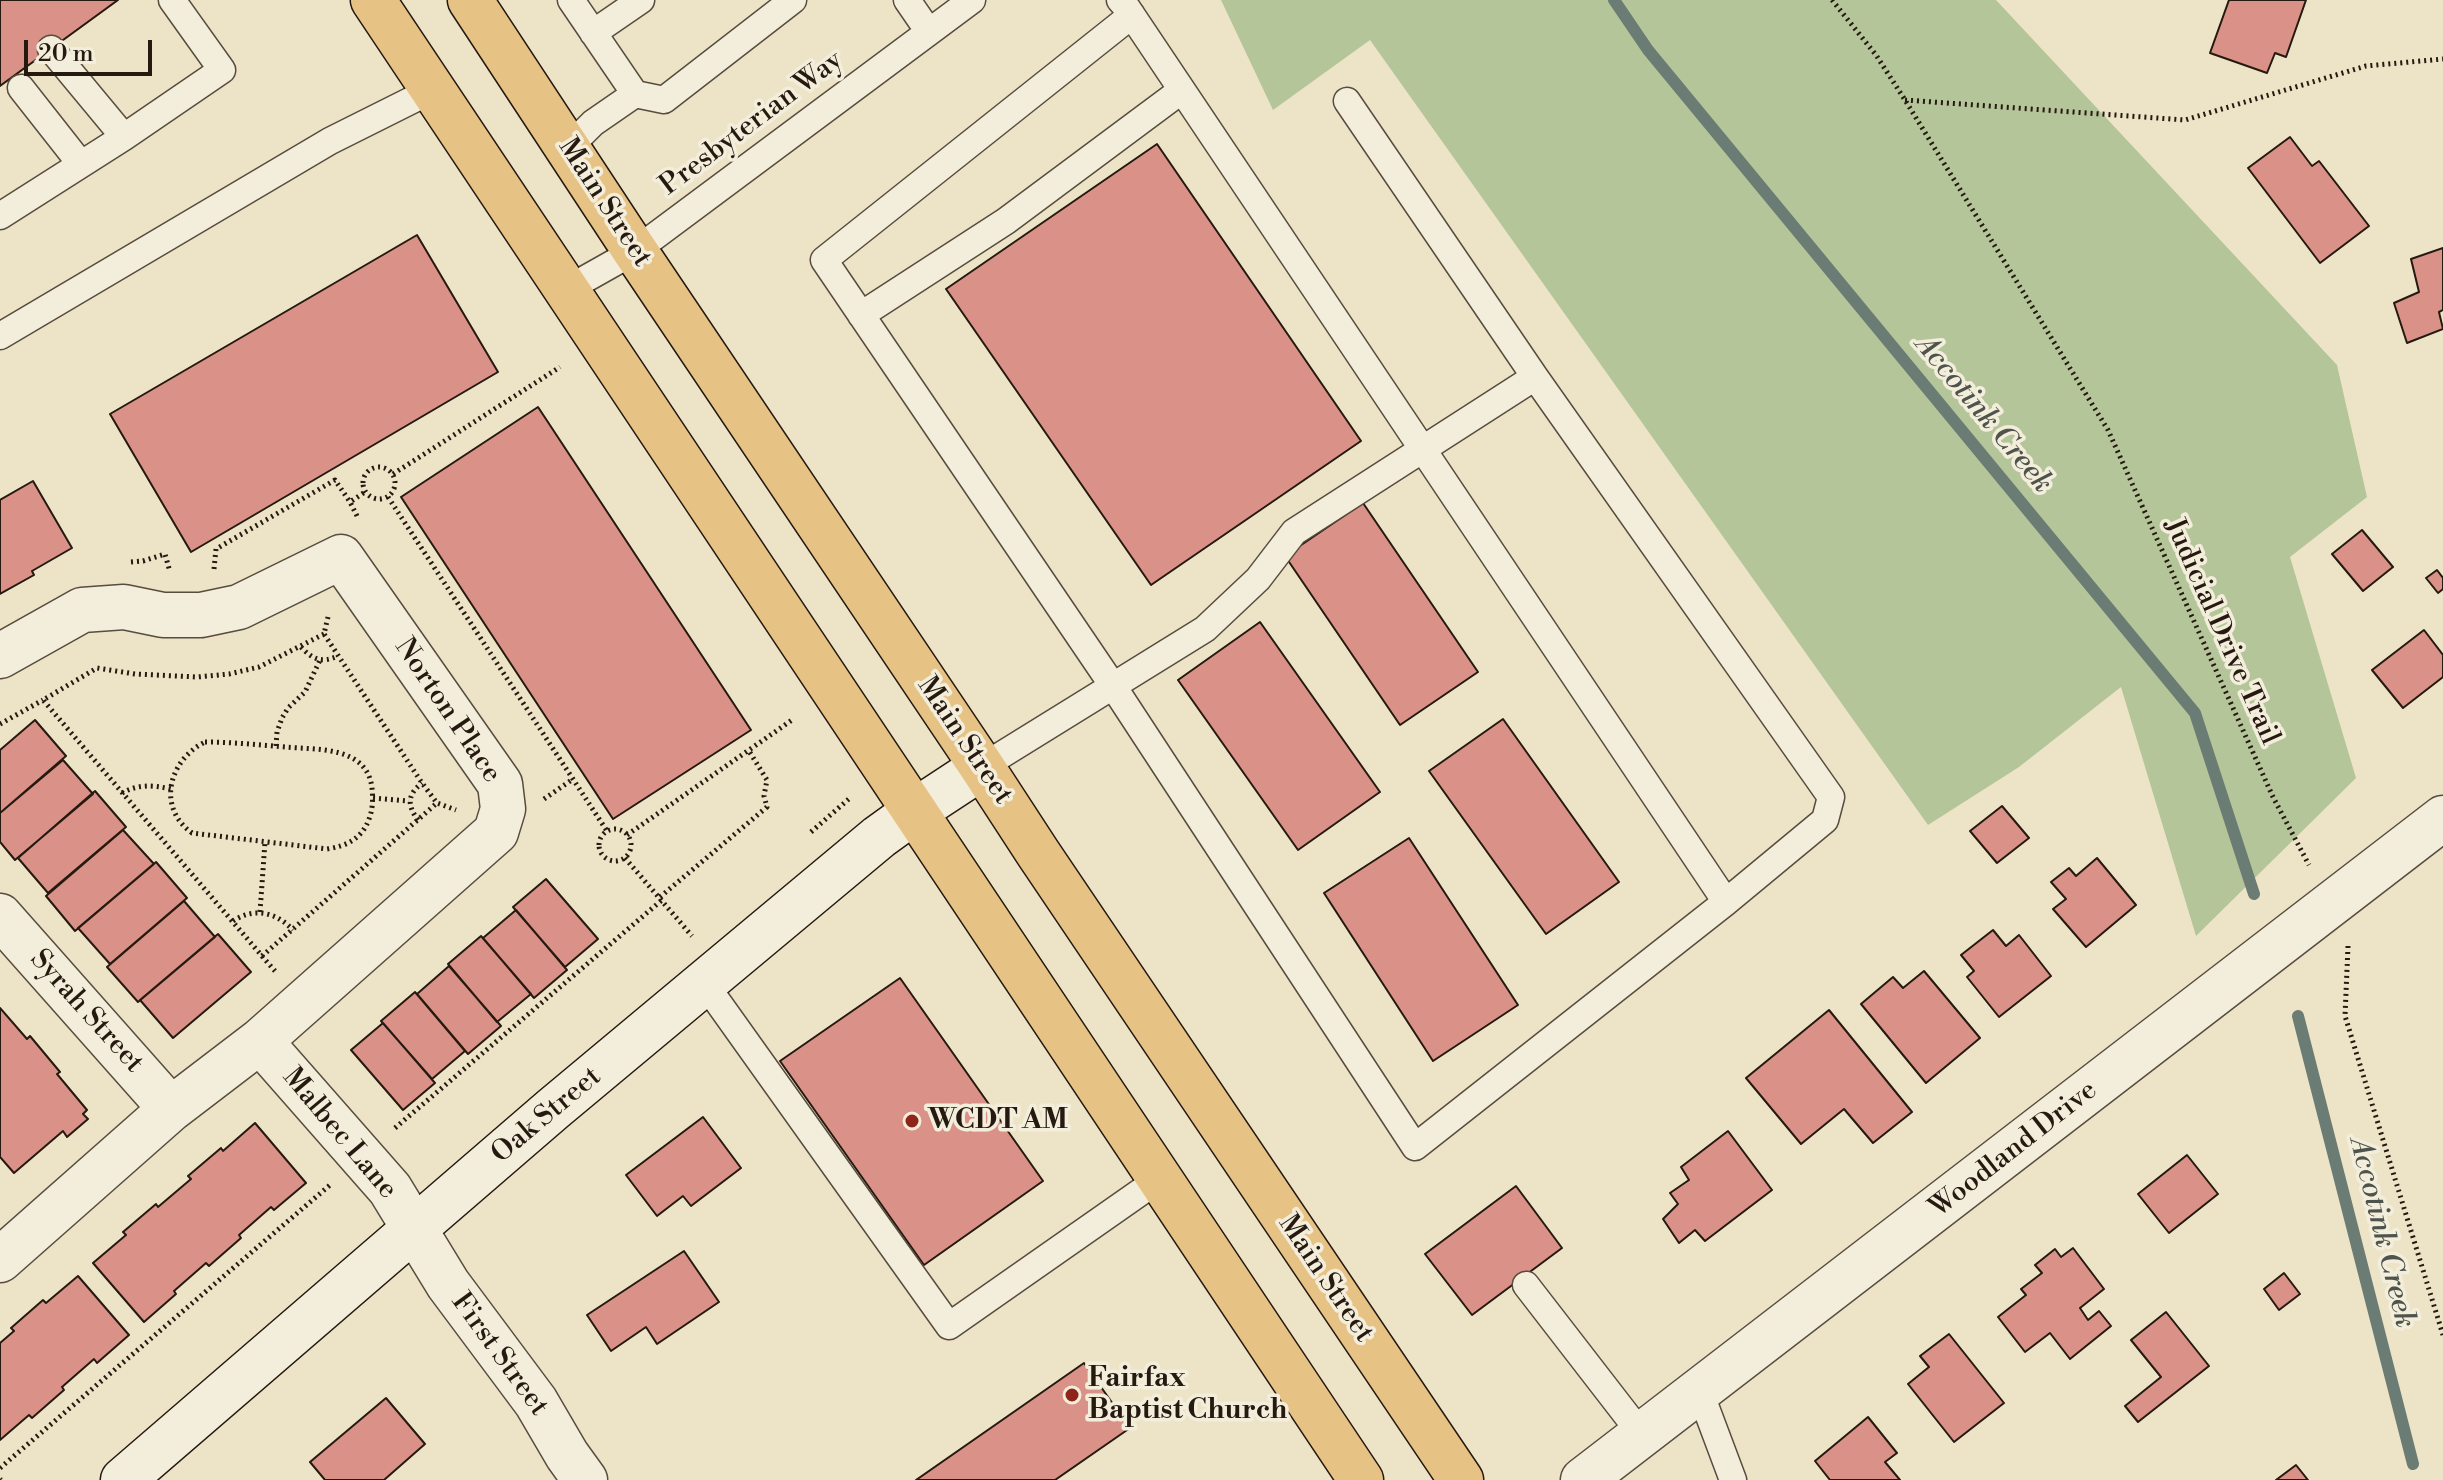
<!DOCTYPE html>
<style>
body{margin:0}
#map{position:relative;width:2443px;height:1480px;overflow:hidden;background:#ede4c8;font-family:"Libre Bodoni",serif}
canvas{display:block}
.scale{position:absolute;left:24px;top:40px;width:128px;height:36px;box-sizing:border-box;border:4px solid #251910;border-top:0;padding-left:10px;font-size:24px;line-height:28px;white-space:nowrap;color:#251910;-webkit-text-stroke:6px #f3eddb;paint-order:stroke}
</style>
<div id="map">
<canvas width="2443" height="1480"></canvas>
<div class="scale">20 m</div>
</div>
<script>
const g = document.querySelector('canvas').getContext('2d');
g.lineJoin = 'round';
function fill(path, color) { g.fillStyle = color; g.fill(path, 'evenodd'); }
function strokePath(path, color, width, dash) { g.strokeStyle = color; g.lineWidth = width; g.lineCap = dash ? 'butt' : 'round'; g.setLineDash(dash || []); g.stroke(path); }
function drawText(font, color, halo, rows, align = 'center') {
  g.font = font + ' "Libre Bodoni",serif'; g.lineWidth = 7; g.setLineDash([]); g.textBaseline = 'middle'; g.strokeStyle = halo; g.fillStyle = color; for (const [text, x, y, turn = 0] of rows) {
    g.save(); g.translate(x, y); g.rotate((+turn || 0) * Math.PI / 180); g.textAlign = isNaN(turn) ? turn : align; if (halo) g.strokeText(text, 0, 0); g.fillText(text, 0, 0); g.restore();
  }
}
const green = new Path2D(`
 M1221 0H1996L2337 365 2367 497 2290 557 2356 778 2196 936 2121 687 2019 767 1928 825 1370 40 1273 110Z`);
const stream = new Path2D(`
 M1614 0 1648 50 2195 713 2254 894
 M2298 1016 2413 1464`);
const building = new Path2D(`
 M0 0H118L0 86Z
 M2229 0H2306L2286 57 2275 53 2267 73 2210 53Z
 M2290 137 2312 166 2319 161 2369 226 2320 263 2248 168Z
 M1157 144 1361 441 1151 585 946 289Z
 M417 235 498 372 191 552 110 414Z
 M2443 248V310L2439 312 2443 329 2407 343 2394 303 2419 292 2411 259Z
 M538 407 751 730 613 819 401 497Z
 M33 481 72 548 32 571 34 575 0 594V500Z
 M1363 503 1478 672 1400 725 1285 556Z
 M2362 530 2393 567 2363 591 2332 554Z
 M2437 570 2443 578V589L2438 593 2426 578Z
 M1260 622 1380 792 1298 850 1178 680Z
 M2424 630 2443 655V677L2403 708 2372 670Z
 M1503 719 1619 882 1546 934 1429 771Z
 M35 720 66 756 0 813V750Z
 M63 760 93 794 15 860 0 842V813Z
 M95 791 126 827 48 893 18 858Z
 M2002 806 2029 838 1997 863 1970 831Z
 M123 830 154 864 75 931 46 896Z
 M1409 838 1518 1005 1433 1061 1324 893Z
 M2097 858 2136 905 2086 947 2053 909 2066 899 2051 882 2069 868 2076 876Z
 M156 862 187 898 110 964 78 928Z
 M546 879 598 939 565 967 513 907Z
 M184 901 215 937 138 1002 107 967Z
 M516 910 567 970 534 998 483 938Z
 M1993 930 2006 946 2019 935 2051 976 1999 1017 1967 977 1974 971 1961 955Z
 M218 934 251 972 173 1038 140 1000Z
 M481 936 531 994 497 1022 448 964Z
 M449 966 501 1026 468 1054 417 994Z
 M1924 971 1980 1038 1926 1083 1861 1004 1893 977 1903 988Z
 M900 978 1043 1181 924 1265 780 1061Z
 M415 992 465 1051 432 1079 381 1021Z
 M0 1008 27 1039 30 1036 60 1072 57 1074 87 1110 83 1114 88 1119 67 1137 63 1131 14 1173 0 1157Z
 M1829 1010 1912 1112 1873 1143 1844 1109 1801 1144 1746 1078Z
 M383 1023 435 1083 403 1110 351 1050Z
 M703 1117 741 1168 691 1206 683 1196 657 1216 626 1175Z
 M255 1123 306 1183 274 1210 271 1207 239 1235 241 1238 209 1266 206 1263 174 1291 176 1294 144 1322 93 1263 126 1235 123 1232 156 1204 158 1207 191 1179 188 1176 221 1148 223 1151Z
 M1728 1131 1772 1190 1705 1241 1695 1230 1679 1243 1663 1219 1678 1204 1670 1193 1689 1180 1681 1167Z
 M2187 1155 2218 1194 2169 1233 2138 1194Z
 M1516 1186 1562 1248 1472 1315 1425 1254Z
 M2073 1248 2104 1289 2080 1308 2088 1320 2099 1311 2111 1326 2070 1359 2050 1333 2025 1352 1998 1317 2026 1295 2021 1289 2042 1273 2035 1265 2055 1249 2061 1257Z
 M684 1251 719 1302 657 1344 646 1327 611 1351 587 1315Z
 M2284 1273 2300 1294 2279 1310 2264 1289Z
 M78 1276 129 1335 97 1363 94 1359 62 1387 64 1390 32 1418 29 1415 0 1440V1343L14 1331 11 1328 43 1300 46 1303Z
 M2166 1312 2209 1366 2138 1422 2125 1406 2161 1377 2131 1340Z
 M1949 1334 2004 1403 1954 1442 1908 1384 1929 1367 1920 1356Z
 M1084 1363 1130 1428 1055 1480H916Z
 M386 1398 425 1444 384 1480H325L310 1462Z
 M1868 1417 1897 1453 1885 1462 1900 1480H1830L1815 1461Z
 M2296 1465 2308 1480H2276Z`);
const path = new Path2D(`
 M1832 0 1876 55 1905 100 2108 430 2273 797 2309 865
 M1905 100 2185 120 2366 66 2443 59
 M363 483a16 16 0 1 1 32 0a16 16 0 1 1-32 0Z
 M393 474 560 367
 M388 497 607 831
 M357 516 350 502 365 492
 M131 562 143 561 165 554 170 572
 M214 569 216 549 335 480 350 502
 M328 617 324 634 422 783 437 803 456 810
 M324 634 259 667 229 674 197 677 135 674 97 668 43 700 262 956 437 803
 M301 647C313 660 322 663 338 656
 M0 724 43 700
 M205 742C232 742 259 745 286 747 318 750 367 746 372 788 373 798 373 809 369 819 362 839 346 846 327 849L192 833C156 807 169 760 205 742Z
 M276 746 277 732 282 718 288 708 305 692 320 660
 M122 793C138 784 153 785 171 789
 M373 798 409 801
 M544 799 573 779
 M418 820C407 805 407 795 422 783
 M599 845a16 16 0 1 1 32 0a16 16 0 1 1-32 0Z
 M811 832 851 797
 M627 835 792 720
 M625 858 692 936
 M660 897 767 807 764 796 767 780 749 751
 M260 912 265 842
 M233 921C254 907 276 912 293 930
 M2348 946 2345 1016 2443 1335
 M262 956 275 971
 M395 1128 662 900
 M0 1468 330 1185
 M0 1479 1 1480`);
const lane = new Path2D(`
 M907 0 929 32
 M1120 0 1127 8 1726 902 1415 1147 1113 686 824 260 1132 15
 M593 33 641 0
 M51 49 124 137
 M21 88 80 163
 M635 94 664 100 793 0
 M1347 101 1535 377 1831 797 1825 820 1726 902
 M568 148 593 123 635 94 571 0
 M0 216 124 137 222 70 172 0
 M564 291 635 251 972 0
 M861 315 1006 221 1182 90
 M0 336 330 141 432 90
 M982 767 1205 629 1258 579 1294 532 1535 377
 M705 984 949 1326 1162 1177
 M1526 1285 1642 1435
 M1700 1392 1733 1480`);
const street = new Path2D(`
 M0 656 82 610 124 607 163 615H201L239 607 341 557 500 784 503 809 496 832 260 1041 171 1109 0 1260
 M0 916 171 1109
 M260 1041 390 1189 448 1284 536 1402 567 1455 585 1480
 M1583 1480 2443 818`);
const secondary = new Path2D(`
 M123 1480 553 1109 879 837 915 811 982 767`);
const primary = new Path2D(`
 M373 0C699 496 1035 985 1361 1480
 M470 0 635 251 982 767 1038 853 1461 1480`);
const markers = [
 [912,1121,8,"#8f2418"],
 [1072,1395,8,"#8f2418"]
];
const streetNames = [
 ["Presbyterian Way",752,124,-37],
 ["Main Street",604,203,57],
 ["Judicial Drive Trail",2221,632,66],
 ["Norton Place",447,711,56],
 ["Main Street",964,741,56],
 ["Syrah Street",86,1012,48],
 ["Oak Street",547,1116,-40],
 ["Malbec Lane",339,1134,50],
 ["Woodland Drive",2014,1150,-38],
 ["Main Street",1325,1279,56],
 ["First Street",499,1355,54]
];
const poiNames = [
 ["WCDT AM",928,1121],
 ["Fairfax",1088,1379],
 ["Baptist Church",1088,1411]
];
const waterNames = [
 ["Accotink Creek",1983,415,50],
 ["Accotink Creek",2381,1233,76]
];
fill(green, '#b4c599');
strokePath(stream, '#6b7c75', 12);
fill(building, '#da9187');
strokePath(building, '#251910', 2);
strokePath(lane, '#574c3e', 29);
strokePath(street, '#574c3e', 47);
strokePath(secondary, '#251910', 47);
strokePath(primary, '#251910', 47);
strokePath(path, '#251910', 5, [2, 4]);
strokePath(lane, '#f3eddb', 26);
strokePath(street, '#f3eddb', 44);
strokePath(secondary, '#f3eddb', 44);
strokePath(primary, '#e6c284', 44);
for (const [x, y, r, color] of markers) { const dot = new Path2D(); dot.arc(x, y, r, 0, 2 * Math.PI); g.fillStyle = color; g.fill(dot); strokePath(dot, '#f3eddb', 3); }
drawText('28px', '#251910', '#f3eddb', streetNames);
drawText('bold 28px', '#251910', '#f3eddb', poiNames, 'left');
drawText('italic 30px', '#4e534b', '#f3eddb', waterNames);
</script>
